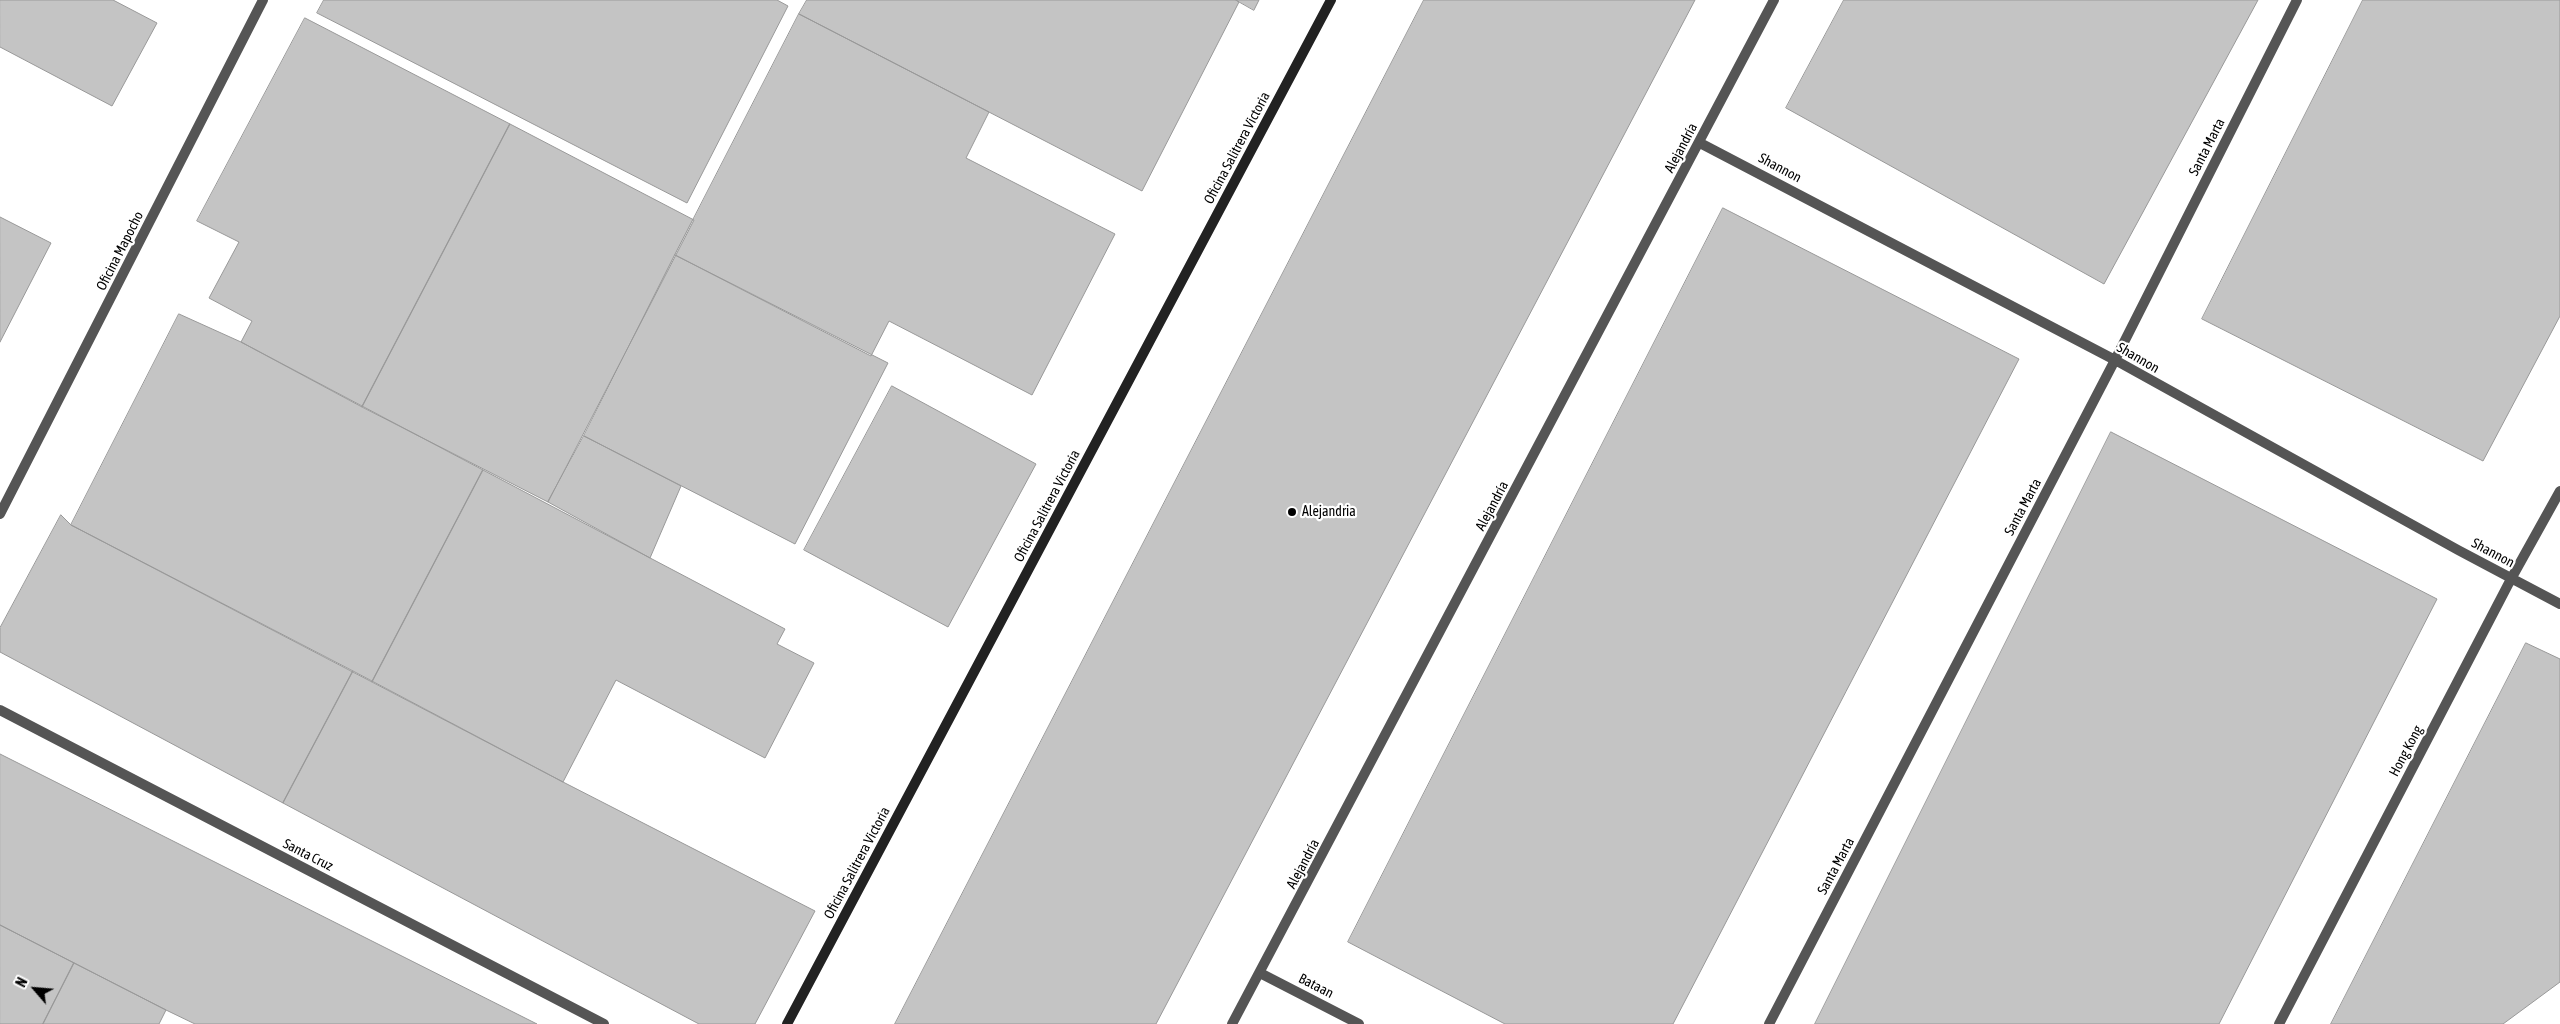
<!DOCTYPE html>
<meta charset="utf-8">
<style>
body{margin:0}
#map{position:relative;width:2560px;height:1024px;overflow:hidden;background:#fff;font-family:"Asap Condensed",sans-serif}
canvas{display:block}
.north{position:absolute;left:10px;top:964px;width:50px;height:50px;-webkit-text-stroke:4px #fff;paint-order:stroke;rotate:297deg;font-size:14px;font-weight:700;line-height:20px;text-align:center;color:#000}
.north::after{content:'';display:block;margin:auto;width:18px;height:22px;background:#000;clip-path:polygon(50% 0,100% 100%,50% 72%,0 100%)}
</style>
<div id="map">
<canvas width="2560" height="1024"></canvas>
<div class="north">N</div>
</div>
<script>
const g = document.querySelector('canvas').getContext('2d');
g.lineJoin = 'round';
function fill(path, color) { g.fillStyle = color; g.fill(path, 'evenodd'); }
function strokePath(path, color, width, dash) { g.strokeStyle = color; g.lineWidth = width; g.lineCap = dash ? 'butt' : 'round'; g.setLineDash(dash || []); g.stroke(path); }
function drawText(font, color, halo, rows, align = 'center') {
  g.font = font + ' "Asap Condensed",sans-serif'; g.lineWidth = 4.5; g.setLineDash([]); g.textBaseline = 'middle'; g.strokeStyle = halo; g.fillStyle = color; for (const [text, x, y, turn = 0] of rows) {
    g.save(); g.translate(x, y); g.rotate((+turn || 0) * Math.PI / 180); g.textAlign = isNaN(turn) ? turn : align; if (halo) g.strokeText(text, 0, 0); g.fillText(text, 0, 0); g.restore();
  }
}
const building = new Path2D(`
 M0 0H113L157 23 112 106 0 47Z
 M324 0H777L788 6 687 203 317 13Z
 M807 0H1236L1239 2 1142 191 799 14Z
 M1236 0H1259L1254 10Z
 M1424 0H1695L1156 1024H895Z
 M1844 0H2258L2104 284 1786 108Z
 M2363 0H2560V316L2483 461 2202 319Z
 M799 14 989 112 966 158 1115 234 1032 395 889 321 871 356 675 255Z
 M305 18 510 124 362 407 241 342 252 321 209 298 239 242 197 221Z
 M510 124 694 220 548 502 362 407Z
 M1723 208 2019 359 1673 1024H1505L1348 942Z
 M0 217 51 243 0 342Z
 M675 255 888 363 795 544 584 436Z
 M179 314 241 342 483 470 372 682 71 525Z
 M892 386 1036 464 948 627 804 550Z
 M2111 432 2437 599 2219 1024H1815Z
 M584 436 681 486 650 558 548 502Z
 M483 470 785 629 777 644 814 663 765 758 616 680 563 782 372 682Z
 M61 515 71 525 353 671 283 803 0 652V628Z
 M2526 643 2560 659V982L2503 1024H2331Z
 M353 671 563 782 815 911 755 1024H699L283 803Z
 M0 754 537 1024H195L166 1010 0 925Z
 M0 925 74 963 43 1024H0Z
 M74 963 166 1010 159 1024H43Z`);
const street = new Path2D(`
 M1700 143 2115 360 2458 550 2560 604
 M0 514 263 0
 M0 710 604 1024
 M1260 973 1359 1024
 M1232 1024 1774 0
 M1769 1024 2115 360 2297 0
 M2279 1024 2511 579 2560 491`);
const secondary = new Path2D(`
 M787 1024 1331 0`);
const markers = [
 [1292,512,5,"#000"]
];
const streetNames = [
 ["Santa Marta",2207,147,-63],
 ["Oficina Salitrera Victoria",1237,148,-62],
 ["Alejandría",1681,148,-62],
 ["Shannon",1780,168,28],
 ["Oficina Mapocho",120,251,-63],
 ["Shannon",2138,358,30],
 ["Oficina Salitrera Victoria",1047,506,-62],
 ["Alejandría",1492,506,-62],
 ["Santa Marta",2023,507,-62],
 ["Shannon",2493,553,28],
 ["Hong Kong",2406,751,-62],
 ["Santa Cruz",308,855,27],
 ["Oficina Salitrera Victoria",857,863,-62],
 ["Alejandría",1303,864,-62],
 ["Santa Marta",1836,866,-62],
 ["Bataan",1316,986,27]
];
const poiNames = [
 ["Alejandria",1302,512]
];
fill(building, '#c4c4c4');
strokePath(building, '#999', 1);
strokePath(street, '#555', 10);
strokePath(secondary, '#222', 10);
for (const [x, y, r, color] of markers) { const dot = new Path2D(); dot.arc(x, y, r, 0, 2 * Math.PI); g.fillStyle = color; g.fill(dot); strokePath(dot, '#fff', 2); }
drawText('14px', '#000', '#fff', streetNames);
drawText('14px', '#000', '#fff', poiNames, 'left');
</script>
